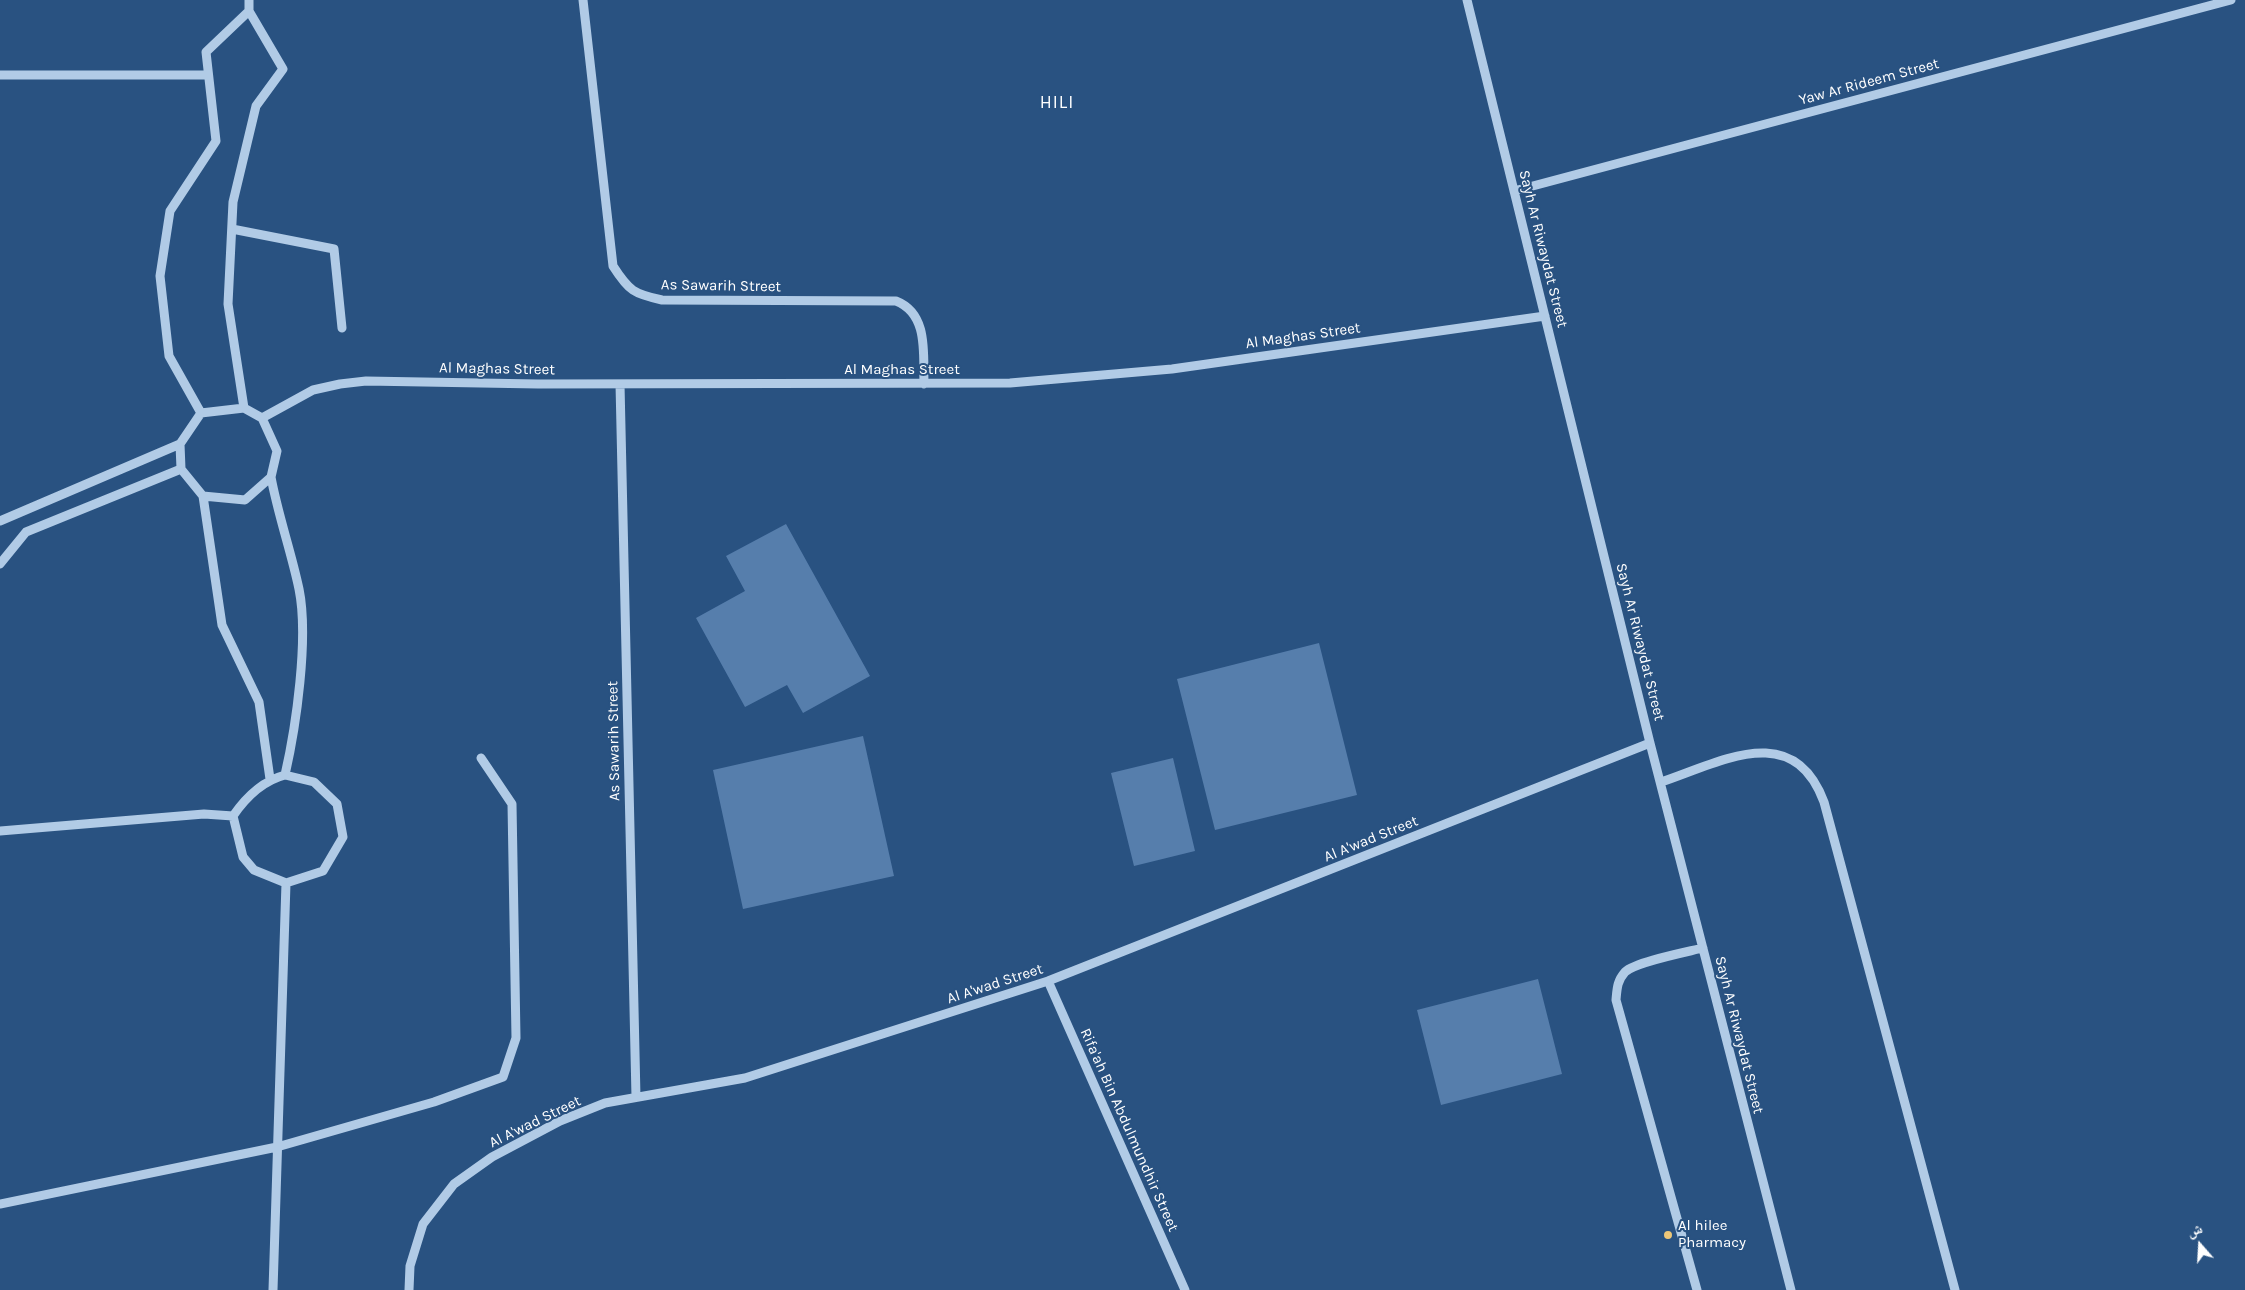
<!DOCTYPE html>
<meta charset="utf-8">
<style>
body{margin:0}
#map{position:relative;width:2245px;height:1290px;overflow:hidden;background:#295281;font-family:Karla,"Noto Naskh Arabic",sans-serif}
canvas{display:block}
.north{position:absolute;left:2175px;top:1220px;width:50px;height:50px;-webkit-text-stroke:4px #295281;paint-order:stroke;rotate:341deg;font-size:14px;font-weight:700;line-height:20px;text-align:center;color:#fff}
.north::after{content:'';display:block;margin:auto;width:18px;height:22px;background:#fff;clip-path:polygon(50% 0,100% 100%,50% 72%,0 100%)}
</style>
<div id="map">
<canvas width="2245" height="1290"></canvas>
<div class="north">ش</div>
</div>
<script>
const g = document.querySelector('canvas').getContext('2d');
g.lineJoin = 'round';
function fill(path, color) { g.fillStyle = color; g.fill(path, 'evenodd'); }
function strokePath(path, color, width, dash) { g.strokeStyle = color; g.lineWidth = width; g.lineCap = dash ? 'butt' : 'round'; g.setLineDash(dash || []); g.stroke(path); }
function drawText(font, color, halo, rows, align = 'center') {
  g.font = font + ' Karla,sans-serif'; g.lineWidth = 4; g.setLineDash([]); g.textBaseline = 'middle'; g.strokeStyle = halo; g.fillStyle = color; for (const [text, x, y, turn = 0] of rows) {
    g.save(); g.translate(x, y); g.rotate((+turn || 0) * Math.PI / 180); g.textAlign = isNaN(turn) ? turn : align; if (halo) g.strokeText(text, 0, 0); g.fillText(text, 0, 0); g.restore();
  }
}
const building = new Path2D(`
 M786 524 870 676 803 713 787 685 745 707 696 618 745 591 726 556Z
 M1319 643 1357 795 1215 830 1177 679Z
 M863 736 894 876 743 909 713 770Z
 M1173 758 1195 851 1134 866 1111 773Z
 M1538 979 1562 1074 1441 1105 1417 1010Z`);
const minor = new Path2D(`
 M583 0 613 266C629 291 634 294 662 300L896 301C929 314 923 354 924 384
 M1467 0 1650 743 1791 1290
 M0 75H208
 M1514 191 2231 0
 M232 229 334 249 342 328
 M620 384 636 1097
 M244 408 228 304 233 202 256 106 283 69 249 11
 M244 408 262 418 277 451 271 477 245 500 203 496 181 469 180 444 201 413Z
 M201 413 169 356 160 276 170 211 216 141 206 52 249 11V0
 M262 418 313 390 340 384 366 381 538 384 1010 383 1172 369 1545 316
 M271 477C278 515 291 551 299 589 309 638 296 727 285 775
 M203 496 222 625 259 702 270 779
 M0 521 180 444
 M0 564 26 532 181 469
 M285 775 314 782 337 804 343 837 323 871 286 883 254 870 243 857 233 816C246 797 262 781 285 775Z
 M1661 782C1721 762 1793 719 1824 802L1955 1290
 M0 831 204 814 233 816
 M1048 981 1185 1290
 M0 1204 277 1147 434 1102 503 1077 516 1038 512 804 481 758
 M273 1290 286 883
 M409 1290 410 1266 423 1224 454 1184 492 1157 560 1121 605 1103 745 1078 1048 981 1650 743
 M1697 1290 1616 1000C1617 989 1617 981 1625 972 1635 962 1687 952 1703 948`);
const markers = [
 [1668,1235,5,"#edc778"]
];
const streetNames = [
 ["Yaw Ar Rideem Street",1869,82,-15],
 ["Sayh Ar Riwaydat Street",1543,249,76],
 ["As Sawarih Street",721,286,1],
 ["Al Maghas Street",1303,336,-8],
 ["Al Maghas Street",497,369,1],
 ["Al Maghas Street",902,370],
 ["Sayh Ar Riwaydat Street",1640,642,76],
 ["As Sawarih Street",614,741,-91],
 ["Al A'wad Street",1371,839,-22],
 ["Al A'wad Street",995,984,-18],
 ["Sayh Ar Riwaydat Street",1739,1035,76],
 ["Al A'wad Street",535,1122,-26],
 ["Rifa'ah Bin Abdulmundhir Street",1129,1130,66]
];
const poiNames = [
 ["Al hilee",1678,1226],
 ["Pharmacy",1678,1243]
];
const quarterNames = [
 ["HILI",1057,103]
];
fill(building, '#567eac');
strokePath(minor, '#b1cbe6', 9);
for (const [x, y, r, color] of markers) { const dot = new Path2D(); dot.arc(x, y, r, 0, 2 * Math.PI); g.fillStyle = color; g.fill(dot); strokePath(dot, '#295281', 2); }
drawText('15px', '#fff', '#295281', streetNames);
drawText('15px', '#fff', '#295281', poiNames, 'left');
g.letterSpacing = '1px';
drawText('18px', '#fff', '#295281', quarterNames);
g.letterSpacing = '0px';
</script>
